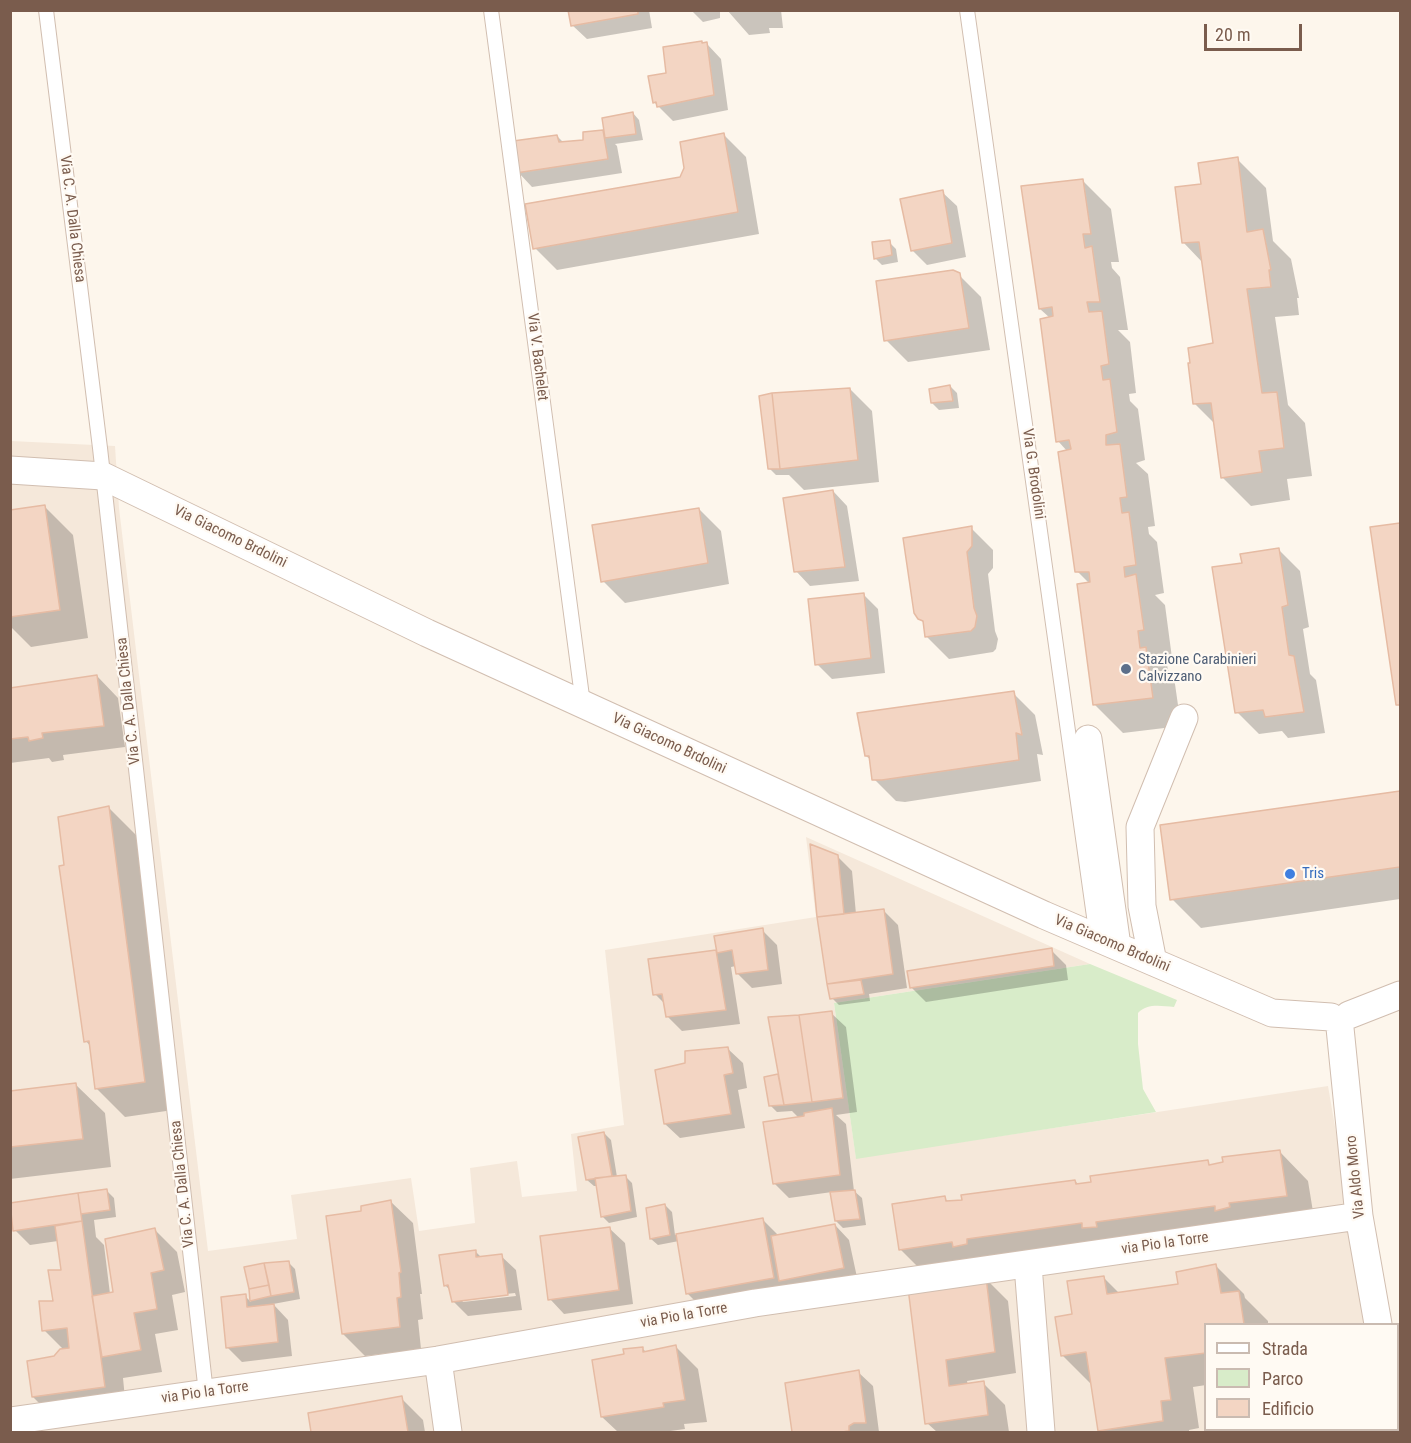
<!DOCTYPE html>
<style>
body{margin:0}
#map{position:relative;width:1411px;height:1443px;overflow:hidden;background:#fdf6ec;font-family:"Roboto Condensed",sans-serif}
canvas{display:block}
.frame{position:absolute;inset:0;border:12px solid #7a5c4d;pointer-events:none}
.legend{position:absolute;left:1204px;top:1323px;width:195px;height:108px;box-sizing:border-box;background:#fffaf3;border:2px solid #cabbb1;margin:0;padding:8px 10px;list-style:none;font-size:18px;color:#7a5c4d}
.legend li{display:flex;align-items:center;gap:12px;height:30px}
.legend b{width:30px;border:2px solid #cabbb1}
.scale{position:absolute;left:1204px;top:24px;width:98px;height:27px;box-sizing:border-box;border:3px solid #7a5c4d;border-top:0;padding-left:8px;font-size:18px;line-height:21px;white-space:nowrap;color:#7a5c4d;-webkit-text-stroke:4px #fffaf3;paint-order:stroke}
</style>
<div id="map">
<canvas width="1411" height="1443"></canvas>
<div class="frame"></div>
<ul class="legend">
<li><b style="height:8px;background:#fff"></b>Strada</li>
<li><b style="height:16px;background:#d8ecc9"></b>Parco</li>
<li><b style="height:16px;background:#f3d5c3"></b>Edificio</li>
</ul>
<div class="scale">20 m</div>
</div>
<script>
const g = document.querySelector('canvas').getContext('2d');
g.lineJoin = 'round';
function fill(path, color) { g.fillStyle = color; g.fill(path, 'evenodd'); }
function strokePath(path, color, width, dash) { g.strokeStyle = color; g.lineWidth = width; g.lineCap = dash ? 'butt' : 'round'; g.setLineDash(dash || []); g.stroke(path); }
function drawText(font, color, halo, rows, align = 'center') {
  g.font = font + ' "Roboto Condensed",sans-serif'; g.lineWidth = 4.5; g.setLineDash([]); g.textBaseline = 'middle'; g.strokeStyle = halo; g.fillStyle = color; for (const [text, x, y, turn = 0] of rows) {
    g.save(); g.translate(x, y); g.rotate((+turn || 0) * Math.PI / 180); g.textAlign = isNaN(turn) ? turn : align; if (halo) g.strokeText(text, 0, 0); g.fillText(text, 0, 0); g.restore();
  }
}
const residential = new Path2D(`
 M11 441 115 446 119 508 208 1251 297 1239 291 1195 411 1178 419 1231 475 1223 470 1168 517 1161 522 1197 577 1191 571 1134 624 1125 605 950 816 917 806 837 1090 964 834 1003 856 1158 1328 1086 1369 1324H1206V1430H1387L1388 1432H11Z`);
const education = new Path2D(`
 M1240 1430H1335L1336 1432H1237Z`);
const green = new Path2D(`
 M1090 964 1177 1000 1174 1007C1161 1006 1147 1003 1138 1013V1044L1143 1089 1156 1112 856 1159 834 1003Z`);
const shadow = new Path2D(`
 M570 10H649L652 28 587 39 572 25Z
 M691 10H724L720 11V18L703 22Z
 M727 10H781L783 28H769L770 33 749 35Z
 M707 44 721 59 728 110 673 121 654 102 668 74Z
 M633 113 639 120 643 140 615 144 617 146 622 173 532 187 518 172 557 136 564 143 584 141 603 132 606 135Z
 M724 135 746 157 759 234 557 270 535 248 681 178 686 169Z
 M1237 159 1266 188 1273 241 1291 259 1299 298H1297L1299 315 1275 317 1288 405 1305 423 1312 476 1287 479 1290 500 1251 506 1222 477 1215 424 1195 404 1215 344 1203 263 1183 242 1202 186Z
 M1082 180 1111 209 1119 262H1111L1112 268 1120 277 1128 330H1118L1130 342 1136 393 1129 394 1130 401 1138 409 1145 460 1136 463 1148 474 1155 526 1148 527 1149 534 1157 542 1164 593 1155 595 1165 605 1172 658 1166 660 1168 670 1174 677 1181 726 1123 733 1094 704 1089 583 1077 571 1067 451 1058 441 1050 318 1040 309Z
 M942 192 957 206 966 257 927 265 912 250Z
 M889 242 896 249 898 262 882 265 875 258Z
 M959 275 981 297 990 350 908 362 886 340Z
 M950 386 957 393 959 408 939 410 932 403Z
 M850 389 872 411 879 482 804 490 789 475H776L769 468Z
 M833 491 847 506 859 581 810 586 796 571Z
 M44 506 73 535 88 638 31 647 10 626V511Z
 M699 509 721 531 729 584 625 603 603 581Z
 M1400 524V707L1398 704 1371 528Z
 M971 528 993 550V568L988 574 995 631 998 639 996 649 993 652 949 659 927 637 925 624 919 618Z
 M1278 549 1300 571 1309 627 1303 629 1310 674 1316 680 1325 733 1288 738 1282 731 1259 734 1237 712 1244 564Z
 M863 594 878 609 885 673 832 679 817 664Z
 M97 676 118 698 125 747 63 755 64 760 52 762 49 758 10 763V689Z
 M1013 693 1035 715 1043 755 1037 754 1041 781 905 802 896 801 874 779 871 760 866 756Z
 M1400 793V899L1201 928 1172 899 1162 826Z
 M109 808 138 837 173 1110 125 1117 97 1089 91 1047 86 1041 66 866Z
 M837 856 852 871 856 914 883 910 898 925 907 988 869 994 870 1001 839 1005 832 998 819 917Z
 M762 930 777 945 782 984 752 988 737 973 736 966 731 967 740 1024 682 1031 668 1017 666 1005 655 994 650 961 718 952Z
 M1051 950 1066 965 1068 980 926 1002 911 987Z
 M831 1013 846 1027 857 1112 836 1115 846 1124 854 1191 862 1198 866 1225 843 1228 836 1221 832 1192 789 1198 774 1183 799 1118 792 1111 777 1112 770 1105 766 1078 780 1075Z
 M728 1049 743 1063 747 1088 738 1090 745 1128 680 1138 665 1124 686 1064Z
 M76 1085 105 1113 111 1167 10 1179V1092Z
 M604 1133 611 1140 617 1177 625 1176 632 1183 637 1217 609 1223 602 1216 598 1186H594L587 1180Z
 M1280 1152 1308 1181 1315 1224 929 1278 900 1249 944 1198 949 1202 1075 1181 1079 1185 1207 1162 1211 1166Z
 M107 1191 114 1198 116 1217 94 1220 96 1237 104 1245 110 1294H115L155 1230 177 1252 185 1292 172 1295 178 1330 155 1334 162 1372 123 1378 126 1409 55 1419 33 1397 55 1357 64 1350 44 1330 54 1303 63 1271 58 1241 30 1245 15 1230Z
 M391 1202 413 1223 422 1294H420L423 1319 418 1320 421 1349 365 1356 343 1334 363 1213Z
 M665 1205 672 1212 675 1235 763 1220 779 1236 835 1225 849 1240 858 1282 709 1315 687 1293 679 1241 658 1245 651 1239Z
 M610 1229 625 1243 633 1304 564 1314 550 1299Z
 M476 1252 482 1258 501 1256 516 1270 522 1310 468 1316 453 1301 451 1291 445 1285ZM515 1293 516 1296 463 1302 461 1299Z
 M288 1262 295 1269 300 1299 273 1304 288 1320 292 1356 242 1362 227 1347 245 1296 251 1302 246 1268Z
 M1215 1265 1244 1294 1245 1298 1268 1321V1324H1206V1385L1193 1387 1199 1428 1189 1430V1432H1102L1099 1430 1091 1384 1062 1355 1074 1316 1103 1277 1120 1294 1180 1286Z
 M986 1279 1008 1301 1016 1373 967 1381 968 1385 983 1383 1005 1405 1009 1432H937L927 1423 910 1289Z
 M676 1347 698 1369 707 1422 684 1424 685 1429 663 1432H618L602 1417 626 1355 643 1349 647 1353Z
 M858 1372 873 1386 879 1432H794L786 1384Z
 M401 1398 423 1420 425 1432H313L310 1414Z`);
const building = new Path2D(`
 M568 10H638V14L571 26Z
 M702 41V43L707 42 714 95 657 107 656 102 653 103 648 76 666 73 663 47Z
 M633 112 636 134 605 138 602 118Z
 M603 130 608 159 516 173 513 141 557 135 559 142 583 140V132Z
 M724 133 738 212 533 249 525 204 680 177 684 168 680 142Z
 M1238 157 1247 232 1263 229 1271 270H1269L1271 287 1247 289 1262 393 1277 392 1284 448 1259 451 1262 472 1221 478 1211 403 1193 404 1188 363H1190L1188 348 1213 343 1199 242 1182 243 1175 187 1201 184 1198 163Z
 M1083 179 1091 234H1083L1085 248 1092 246 1100 302H1087L1089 312 1102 311 1109 364 1101 366 1103 380 1110 379 1117 432 1106 435V445L1120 444 1127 497 1120 498 1122 513 1129 512 1136 565 1124 567 1125 577 1136 574 1144 630 1138 631 1140 648 1146 647 1153 698 1093 705 1077 584 1090 582 1089 572H1075L1058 452 1071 449 1069 440 1056 442 1040 319 1053 316 1052 307 1039 309 1021 186Z
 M943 190 952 243 911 251 900 199Z
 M890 240 892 255 874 259 872 242Z
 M953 270 960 273 969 328 884 341 876 281Z
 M950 385 953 401 931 403 929 389Z
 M850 388 858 460 780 469 772 393Z
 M772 393 780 469H768L759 396Z
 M833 490 845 567 794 572 783 498Z
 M45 505 60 610 10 617V510Z
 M699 508 708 563 601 582 592 525Z
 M1400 523V705H1396L1370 527Z
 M972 526V546L967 552 974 608 977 616 975 627 971 631 925 637 923 621 918 619 914 613 903 538Z
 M1279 548 1288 605 1282 607 1289 655 1294 656 1304 712 1265 717 1263 710 1235 713 1212 567 1242 563 1240 554Z
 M864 593 871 658 815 665 808 599Z
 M97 675 104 726 42 733 43 738 29 741 28 737 10 739V688Z
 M1014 691 1022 735 1016 733 1019 760 882 780H872L869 756H865L857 713Z
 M1400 791V867L1170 900 1160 825Z
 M109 806 145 1082 95 1089 89 1041 84 1042 59 866 64 865 58 817Z
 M810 844 838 855 844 914 817 917Z
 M884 909 893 974 827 984 817 917Z
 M763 928 768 970 736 974 732 950 717 953 714 936Z
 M1052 948 1054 966 910 988 907 971Z
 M716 950 726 1010 666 1017 662 994 653 995 648 959Z
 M861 980 864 994 830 999 827 984Z
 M832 1011 843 1098 812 1102 799 1015Z
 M799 1015 812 1102 784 1105 768 1017Z
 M728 1047 733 1073 724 1075 731 1114 664 1124 655 1070 685 1063V1051Z
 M778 1074 784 1105 769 1106 764 1077Z
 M76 1083 83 1139 10 1147V1091Z
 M832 1108 840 1175 773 1184 763 1122 804 1116V1113Z
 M604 1132 612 1176 586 1180 578 1137Z
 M1280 1150 1287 1196 1229 1203 1230 1207 1215 1211V1206L1096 1222 1097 1227 1082 1228V1223L967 1239V1244L953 1247 952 1242 899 1250 892 1204 945 1196 946 1201 962 1200 961 1195 1075 1180 1076 1184 1091 1182 1090 1176 1208 1160 1209 1165 1223 1162 1222 1157Z
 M626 1175 631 1211 601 1217 595 1178Z
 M107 1189 110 1210 81 1214 78 1193Z
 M855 1190 860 1219 835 1221 830 1192Z
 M78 1193 82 1221 13 1231 10 1203Z
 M391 1200 401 1272 399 1273 401 1297 397 1298 400 1327 342 1334 326 1216 361 1211V1206Z
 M665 1204 670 1235 650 1239 646 1208Z
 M763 1218 774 1278 686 1294 676 1234Z
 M82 1221 105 1387 32 1397 27 1361 54 1356 60 1349 69 1348 67 1328 42 1331 39 1301H53L48 1270H61L55 1226Z
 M835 1224 844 1268 779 1281 771 1236Z
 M610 1227 619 1290 548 1300 540 1236Z
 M155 1228 164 1270 151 1273 157 1309 134 1313 141 1350 102 1357 92 1296 113 1292 105 1239Z
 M476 1250V1257L502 1254 508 1295 452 1302 448 1285 444 1286 439 1255Z
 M289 1261 294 1292 271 1296 264 1263Z
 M264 1263 269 1285 249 1289 244 1267Z
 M1216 1264 1221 1293 1239 1291 1244 1324H1206V1353L1165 1358 1171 1400 1161 1401 1163 1421 1098 1431 1086 1352 1061 1356 1055 1317 1072 1314 1067 1281 1104 1276 1107 1294 1178 1284 1176 1272Z
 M986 1277 995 1352 946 1360 949 1386 984 1381 988 1415 925 1424 908 1288Z
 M269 1285 271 1296 250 1301 249 1289Z
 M246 1294 247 1307 274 1304 278 1342 226 1348 221 1297Z
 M676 1345 685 1400 663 1403 664 1407 601 1417 592 1360 624 1354 623 1349 643 1347V1352Z
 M859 1370 866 1423H854L849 1426V1431L842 1432H792L785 1383Z
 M402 1396 408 1432H311L308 1413Z`);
const service = new Path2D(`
 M46 10 100 448 206 1393
 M491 10 583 704
 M967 10 1097 938`);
const minor = new Path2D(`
 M10 470 103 476 427 633 1044 915 1272 1013 1331 1017
 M1088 739 1117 946
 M1153 962 1142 906 1140 827 1184 718
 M1349 1015 1400 995
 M1340 1028 1359 1216 1378 1324
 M1028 1265 1041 1432
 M438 1360 448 1432
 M10 1421 438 1360 755 1303 1359 1216
 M1396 1430V1432`);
const markers = [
 [1126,669,6,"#5c6f8a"],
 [1290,874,6,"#3f7fe0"]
];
const streetNames = [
 ["Via C. A. Dalla Chiesa",72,219,83],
 ["Via V. Bachelet",537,357,83],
 ["Via G. Brodolini",1033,474,82],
 ["Via Giacomo Brdolini",230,537,26],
 ["Via C. A. Dalla Chiesa",129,701,-96],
 ["Via Giacomo Brdolini",669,744,25],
 ["Via Giacomo Brdolini",1112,944,23],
 ["Via Aldo Moro",1356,1177,-96],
 ["Via C. A. Dalla Chiesa",183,1184,-96],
 ["via Pio la Torre",1165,1244,-8],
 ["via Pio la Torre",684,1316,-10],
 ["via Pio la Torre",205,1393,-8]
];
const serviceNames = [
 ["Stazione Carabinieri",1138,660],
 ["Calvizzano",1138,677]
];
const shopNames = [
 ["Tris",1302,874]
];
fill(residential, '#f5e8da');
fill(education, '#f3e8fa');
fill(green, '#d8ecc9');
fill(shadow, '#0003');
fill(building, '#f3d5c3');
strokePath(building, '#e6bba3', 1.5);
strokePath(service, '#d1beb0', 16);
strokePath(minor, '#d1beb0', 29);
strokePath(service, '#fff', 14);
strokePath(minor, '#fff', 27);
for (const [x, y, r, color] of markers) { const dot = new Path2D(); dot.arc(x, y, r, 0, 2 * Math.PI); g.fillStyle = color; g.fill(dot); strokePath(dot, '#fffaf3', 2); }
drawText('15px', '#7a5c4d', '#fffaf3', streetNames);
drawText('15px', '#4e5e75', '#fffaf3', serviceNames, 'left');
drawText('15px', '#366cbe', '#fffaf3', shopNames, 'left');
</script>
